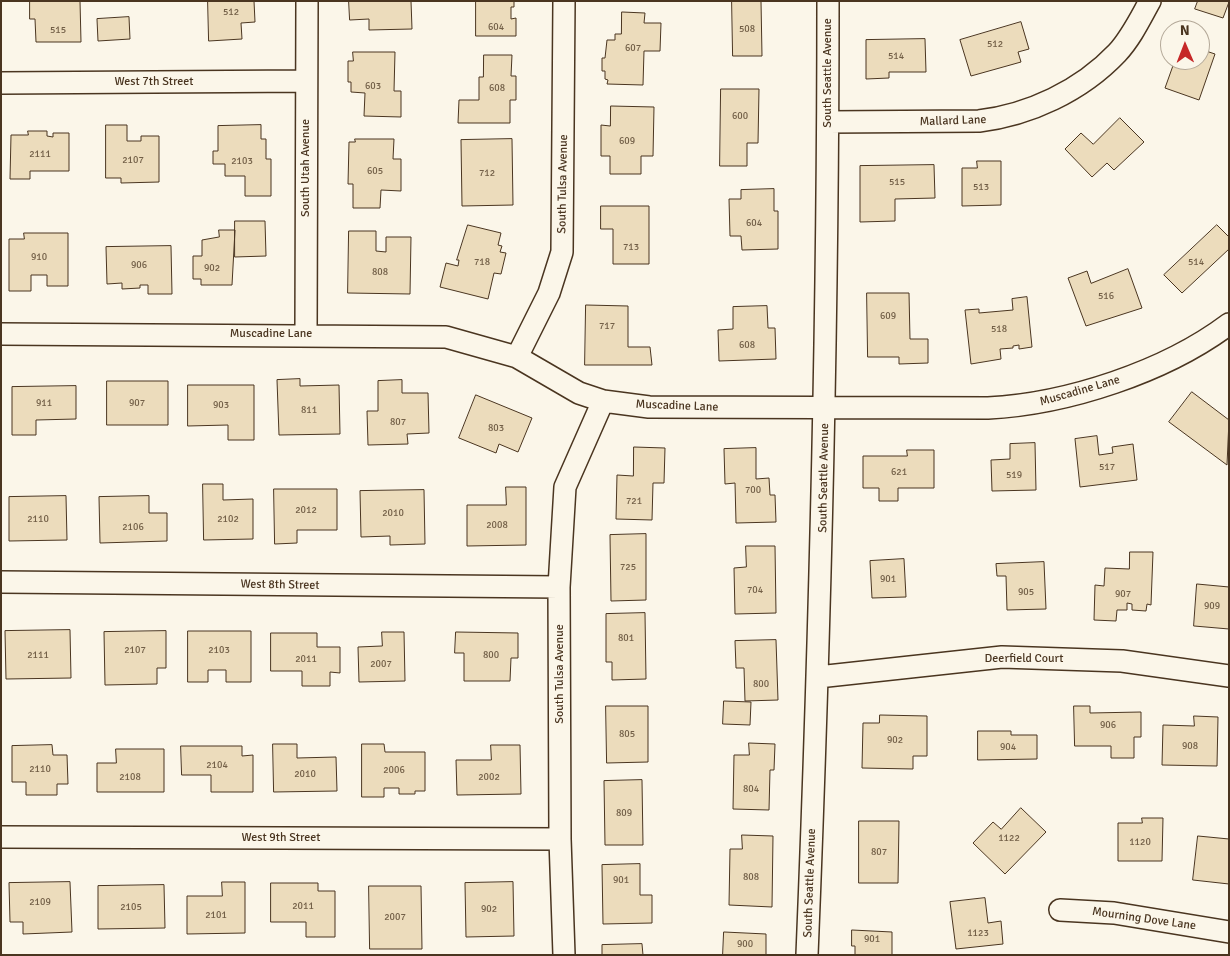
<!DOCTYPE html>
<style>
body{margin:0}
#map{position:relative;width:1230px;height:956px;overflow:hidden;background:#fbf6e9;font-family:Signika,sans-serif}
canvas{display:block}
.frame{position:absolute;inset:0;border:2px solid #4a3520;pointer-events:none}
.north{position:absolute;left:1160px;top:20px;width:50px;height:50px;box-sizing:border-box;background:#fbf6e9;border:1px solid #b4a999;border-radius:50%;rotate:359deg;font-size:14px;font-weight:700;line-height:20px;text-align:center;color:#4a3520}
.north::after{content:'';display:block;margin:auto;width:18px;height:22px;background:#c62828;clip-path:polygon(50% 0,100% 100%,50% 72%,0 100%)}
</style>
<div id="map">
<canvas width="1230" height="956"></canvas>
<div class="frame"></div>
<div class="north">N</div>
</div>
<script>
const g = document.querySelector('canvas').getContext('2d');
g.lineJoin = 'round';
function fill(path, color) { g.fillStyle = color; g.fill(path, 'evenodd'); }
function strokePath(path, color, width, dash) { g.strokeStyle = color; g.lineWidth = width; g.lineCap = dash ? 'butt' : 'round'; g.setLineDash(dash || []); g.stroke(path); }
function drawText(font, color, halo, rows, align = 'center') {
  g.font = font + ' Signika,sans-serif'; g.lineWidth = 4; g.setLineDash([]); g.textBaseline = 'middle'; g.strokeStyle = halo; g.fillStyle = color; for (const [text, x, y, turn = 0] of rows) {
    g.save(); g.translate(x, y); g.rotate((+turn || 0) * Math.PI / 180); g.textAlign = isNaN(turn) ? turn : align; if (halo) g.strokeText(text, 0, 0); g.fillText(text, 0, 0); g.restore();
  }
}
const building = new Path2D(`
 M30 1H80L81 42H36L35 19H30Z
 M208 1H254L255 22 241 23 242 39 209 41Z
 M349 1H411L412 29 369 30V19L350 20Z
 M476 1H514V7H511V19L516 18V36H476Z
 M732 1H761L762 56H733Z
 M1198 1H1229V2L1223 18 1195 9Z
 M622 12 645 13 644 23H661L660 51H644L643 85 607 84 608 80 605 79V71H602V58H605L607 40H615V34H621Z
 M129 17 130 39 98 41 97 19Z
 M1021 22 1029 49 1018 52 1021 62 971 76 960 40Z
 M925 39 926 72H889V78L866 79V40Z
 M1200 49 1215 54 1199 100 1165 88 1175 60H1200Z
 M353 52H395L394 91H401V117L364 116 365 93 351 92V82H348V61H353Z
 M484 55H512L511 76H516V100H510V123H458L459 100H479V77H483Z
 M721 89H759L758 143H747V166H720Z
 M611 106 654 107 653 156H641V174H610V156H601V125L610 126Z
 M1120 118 1144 142 1114 170 1107 163 1092 177 1065 149 1081 133 1093 144Z
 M106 125H127V141H141V136H159V182L121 183V178H106Z
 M261 125V139H266V159H271V196H245V176H225V164H213V151H218V126Z
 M28 131H47V136L53 137V133H69V171H30V179H10L11 135H28Z
 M355 139H394L393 159H401V191L381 190 380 208H353V184H348L349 142H355Z
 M512 139 513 205 462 206 461 140Z
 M977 161H1001V205L962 206V168H977Z
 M934 165 935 198 895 199V221L860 222V166Z
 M774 189V211H778V249L742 250 741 236H730L729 199H741V190Z
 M601 206H649V264H613V229H601Z
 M235 221H265L266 256 235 257Z
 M468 225 501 233 498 245 502 246 500 252 506 253 501 274 494 273 488 299 440 287 446 263 458 266 459 260H457Z
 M1217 225 1229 237V249L1182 293 1164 275Z
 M219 230H235L232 285H201V279H193V256H202V240L219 237Z
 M349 231H376V251L386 252V237H411L410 294 348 293Z
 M24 233H68V286H47V275H31V291H9V239H24Z
 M171 246 172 294H148V285H140V288L122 289V283L107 284 106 247Z
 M1128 269 1142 308 1086 326 1068 278 1087 271 1091 283Z
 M867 293H909L910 339H928V363L899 364V357H868Z
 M1027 297 1032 347 1019 349V345L1013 346V348L1000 349 1001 359 971 364 965 310 979 309V313L1013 310 1012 299Z
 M586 305 628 306V347H650L652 365H585Z
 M767 306 768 328H775L776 359 719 361 718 330 733 329V307Z
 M300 379V386L339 385 340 434 279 435 277 380Z
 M402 380V393H428L429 433 407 434 408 444 368 445 367 411H378V381Z
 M107 381H168V425H107Z
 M188 385H254V440H228V425L188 426Z
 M76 386V419L36 420V435H12V387Z
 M1192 392 1229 420 1227 465 1169 422Z
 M476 395 532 418 518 452 499 444 496 453 459 438Z
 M1097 436 1099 455 1113 453 1112 447 1133 444 1137 480 1080 487 1075 439Z
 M1035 443 1036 490 992 491 991 460 1010 459V444Z
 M634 447 665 448 664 483H653L652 520 616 519 617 475 633 476Z
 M756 448V479L769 478 770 495H775L776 522 736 523 735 483 725 484 724 449Z
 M907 450H934V488H898V501H879V488H863V456H907Z
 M203 484H223V500L253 499V539L204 540Z
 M506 487H526V545L467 546V505H506Z
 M274 489H337V530H297V543L275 544Z
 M424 490 425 544 390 545V536L361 537 360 491Z
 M66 496 67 540 9 541V497Z
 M149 496V513H167V541L100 543 99 497Z
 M646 534V600L611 601 610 535Z
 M746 546H775L776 613 735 614 734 568 746 567Z
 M1130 552H1153L1151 605 1147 604 1146 611 1132 610V604L1127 603V610H1117L1116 621 1094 620 1095 585 1104 586 1105 568 1129 569Z
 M904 559 906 597 872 598 870 561Z
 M1044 562 1046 609 1007 610 1006 576H997L996 564Z
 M1197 584 1229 587V629L1194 626Z
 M645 613 646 679 612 680V662H606V614Z
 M70 630 71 678 6 679 5 631Z
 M166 631V668H157V684L105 685 104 632Z
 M188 631H251V682H226V670H208V682H188Z
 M382 632H404L405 681 359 682 358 647 382 646Z
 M456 632 518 633V658H511L510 681H464V653H455Z
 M271 633H317V647H340V673L330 672V686H302V671H271Z
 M776 640 778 700 745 701 744 668H736L735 641Z
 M724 701 751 702 750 725 723 724Z
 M606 706H648V762L607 763Z
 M1074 706H1090V713L1141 712V737H1134V758H1111V746H1075Z
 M880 715 927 716V756H913V769L862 768 863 723H879Z
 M1194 716 1218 717 1217 766 1162 765 1163 725 1194 726Z
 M978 731H1011V735H1037V759L978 760Z
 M749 743 775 744 774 770H770L769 810 733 809 734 755H749Z
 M273 744H297V758L336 757 337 791 274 792Z
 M362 744H384L385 752H425V791H415V794H399V788H384V797H362Z
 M52 745 53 755H67L68 784H57V795H26V782H12V746Z
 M491 745H520L521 794 457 795 456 760H491Z
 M181 746H242V756L253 755V792H211V775H182Z
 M116 749H164V792H97V763H116Z
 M642 780 643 845H605L604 781Z
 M1021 808 1046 832 1005 874 973 843 993 822 1001 829Z
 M1142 818H1163L1162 861H1118V823H1142Z
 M859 821H899L898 883H859Z
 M742 835 773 836 772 907 729 905 730 849H742Z
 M1198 836 1229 839V884L1193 880Z
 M640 864V895H652V923L603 924 602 865Z
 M70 882 72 932 23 934V922H10L9 883Z
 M222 882H245V933L187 934V896H222Z
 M513 882 514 936 466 937 465 883Z
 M271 883H318V891H335V937H306V922H271Z
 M164 885 165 928 98 929V886Z
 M369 886H421L422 949H370Z
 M985 898 988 923 1001 921 1003 944 956 949 950 902Z
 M852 930 892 932V955H855V946H852Z
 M724 932 766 934V955H723Z
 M642 944 643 955H602V945Z`);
const minor = new Path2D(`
 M1 83 306 81
 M828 122 979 121C1029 115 1081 91 1117 53 1131 38 1140 19 1150 1
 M1 334 446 337 517 357 579 393 603 401 649 407 988 408C1067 404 1165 372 1229 324
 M306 334 307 1
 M517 357 549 293 562 252 564 1
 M1 582 559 587
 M818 677 1002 657 1122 661 1229 676
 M1 837 560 839
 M1060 910 1114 913 1229 932
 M564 955 560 839 559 587 565 487 603 401
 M807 955C820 637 828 319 828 1`);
const numberNames = [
 ["512",231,12],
 ["604",496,27],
 ["508",747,29],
 ["515",58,30],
 ["512",995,44],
 ["607",633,48],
 ["514",896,56],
 ["603",373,86],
 ["608",497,88],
 ["600",740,116],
 ["609",627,141],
 ["2111",40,154],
 ["2107",133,160],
 ["2103",242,161],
 ["605",375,171],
 ["712",487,173],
 ["515",897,182],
 ["513",981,187],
 ["604",754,223],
 ["713",631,247],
 ["910",39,257],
 ["718",482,262],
 ["514",1196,262],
 ["906",139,265],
 ["902",212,268],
 ["808",380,272],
 ["516",1106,296],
 ["609",888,316],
 ["717",607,326],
 ["518",999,329],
 ["608",747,345],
 ["911",44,403],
 ["907",137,403],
 ["903",221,405],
 ["811",309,410],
 ["807",398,422],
 ["803",496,428],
 ["517",1107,467],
 ["621",899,472],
 ["519",1014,475],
 ["700",753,490],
 ["721",634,501],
 ["2012",306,510],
 ["2010",393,513],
 ["2110",38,519],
 ["2102",228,519],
 ["2008",497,525],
 ["2106",133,527],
 ["725",628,567],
 ["901",888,579],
 ["704",755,590],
 ["905",1026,592],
 ["907",1123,594],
 ["909",1212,606],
 ["801",626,638],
 ["2107",135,650],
 ["2103",219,650],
 ["2111",38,655],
 ["800",491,655],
 ["2011",306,659],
 ["2007",381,664],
 ["800",761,684],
 ["906",1108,725],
 ["805",627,734],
 ["902",895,740],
 ["908",1190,746],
 ["904",1008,747],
 ["2104",217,765],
 ["2110",40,769],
 ["2006",394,770],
 ["2010",305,774],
 ["2108",130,777],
 ["2002",489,777],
 ["804",751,789],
 ["809",624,813],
 ["1122",1009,838],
 ["1120",1140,842],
 ["807",879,852],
 ["808",751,877],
 ["901",621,880],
 ["2109",40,902],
 ["2011",303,906],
 ["2105",131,907],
 ["902",489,909],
 ["2101",216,915],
 ["2007",395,917],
 ["1123",978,933],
 ["901",872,939],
 ["900",745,944]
];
const streetNames = [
 ["South Seattle Avenue",828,73,-90],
 ["West 7th Street",154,82],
 ["Mallard Lane",953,121,-2],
 ["South Utah Avenue",306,168,-90],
 ["South Tulsa Avenue",563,184,-89],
 ["Muscadine Lane",271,334],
 ["Muscadine Lane",1080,391,-16],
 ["Muscadine Lane",677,406,2],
 ["South Seattle Avenue",824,478,-89],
 ["West 8th Street",280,585,1],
 ["Deerfield Court",1024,659],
 ["South Tulsa Avenue",560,674,-90],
 ["West 9th Street",281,838],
 ["South Seattle Avenue",810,883,-88],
 ["Mourning Dove Lane",1144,919,8]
];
fill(building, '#ecdcbc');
strokePath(building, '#4a3520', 1);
strokePath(minor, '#4a3520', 24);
strokePath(minor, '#fbf6e9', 21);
drawText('10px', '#725f47', null, numberNames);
drawText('12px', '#4a3520', '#fbf6e9', streetNames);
</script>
